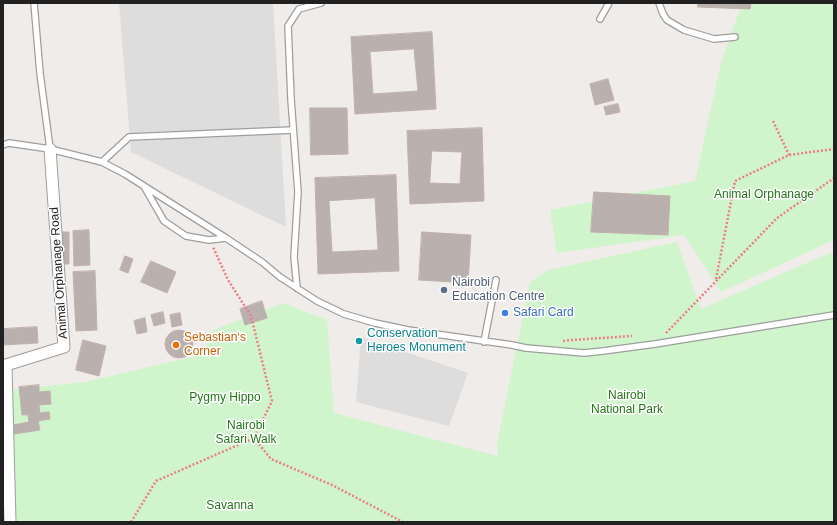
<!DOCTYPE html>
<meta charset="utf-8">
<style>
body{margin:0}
#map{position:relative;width:837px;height:525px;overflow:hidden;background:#f0ece9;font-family:Arial,sans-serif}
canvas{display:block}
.frame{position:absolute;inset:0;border:4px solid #212121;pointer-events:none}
</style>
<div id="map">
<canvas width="837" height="525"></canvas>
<div class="frame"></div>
</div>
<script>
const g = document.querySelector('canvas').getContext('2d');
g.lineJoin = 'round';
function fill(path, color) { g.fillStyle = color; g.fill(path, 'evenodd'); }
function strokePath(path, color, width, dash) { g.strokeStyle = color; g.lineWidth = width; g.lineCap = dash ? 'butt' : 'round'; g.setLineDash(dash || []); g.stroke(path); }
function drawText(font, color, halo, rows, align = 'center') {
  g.font = font + ' Arial,sans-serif'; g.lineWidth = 3; g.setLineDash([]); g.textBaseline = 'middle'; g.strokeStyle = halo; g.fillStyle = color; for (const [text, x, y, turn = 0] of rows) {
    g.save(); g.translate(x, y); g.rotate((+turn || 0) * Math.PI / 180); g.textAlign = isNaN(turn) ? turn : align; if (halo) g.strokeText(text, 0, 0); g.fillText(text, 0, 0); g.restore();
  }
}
const park = new Path2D(`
 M742 3H834V240L721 292 684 235 557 253 550 210 695 181 721 63Z
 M677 242 701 309 834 251V522H16L8 390 85 382 204 354 211 331 283 303 327 320 334 413 498 456 497 443 530 282 548 270Z`);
const parking = new Path2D(`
 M119 3H273L286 227 131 152Z
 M361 337 468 373 449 426 356 402Z`);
const building = new Path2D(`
 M698 3H751L750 9 698 7Z
 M432 32 436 109 355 114 351 37Z
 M414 49 418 91 373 94 370 52Z
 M608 79 614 100 595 105 590 84Z
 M618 104 620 112 606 115 604 107Z
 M310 108H347L348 154 311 155Z
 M482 128 484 201 410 204 407 131ZM432 151 462 152 460 184 430 183Z
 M396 175 399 271 318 274 315 178ZM375 198 378 250 332 252 329 201Z
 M594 192 670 196 668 235 591 232Z
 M89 230 90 265 74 266 73 231Z
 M60 232H69V264H60Z
 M422 232 471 235 468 283 419 280Z
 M125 256 133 259 128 273 120 270Z
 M151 261 176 272 167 293 141 282Z
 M95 271 97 330 76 331 73 272Z
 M262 301 267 318 245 325 240 309Z
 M163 312 165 323 154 326 151 315Z
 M180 313 182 325 172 327 170 315Z
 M145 318 147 332 137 334 134 321Z
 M37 327 38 343 3 345V329Z
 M165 344a14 14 0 1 1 28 0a14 14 0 1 1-28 0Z
 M83 340 106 346 99 376 76 370Z
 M39 385V392L50 391 51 404 39 405 40 414 22 415 19 387Z
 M49 412 50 419 38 421 40 430 14 434 13 425 29 422 28 415Z`);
const path = new Path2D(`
 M773 121 789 155
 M716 279 735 181 789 155 834 149
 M666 333 777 218 834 178
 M563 341 572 340 632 336
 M254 438 271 459 332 485 403 522
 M131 522 156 481 254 438 272 401 251 316 228 280 213 247`);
const lane = new Path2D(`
 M34 3 40 73 50 149
 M659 3 663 14 667 20 684 30 714 39 735 37
 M600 19 609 3
 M3 145 9 143 50 149 102 162 125 174 226 238 262 262 280 277 317 301 344 314 375 323 408 330 512 345 526 348 584 353 603 351 655 344 834 315
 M102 162 129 137 293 130
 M145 188 164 221 186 236 209 240 226 238
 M297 288 294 257 298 192 291 99 288 26 299 9 321 3
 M484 342 496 280`);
const street = new Path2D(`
 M10 522 6 365 64 347 50 149`);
const markers = [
 [444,290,4,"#5c6f8a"],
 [505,313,4,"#3f7fe0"],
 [359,341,4,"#0f9aa8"],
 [176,345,4,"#e8710a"]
];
const parkNames = [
 ["Animal Orphanage",764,195],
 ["Nairobi",627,396],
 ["National Park",627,410],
 ["Pygmy Hippo",225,398],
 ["Nairobi",246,426],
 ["Safari Walk",246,440],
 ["Savanna",230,506]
];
const streetNames = [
 ["Animal Orphanage Road",59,273,-94]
];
const serviceNames = [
 ["Nairobi",452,283],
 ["Education Centre",452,297]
];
const shopNames = [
 ["Safari Card",513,313]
];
const cultureNames = [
 ["Conservation",367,334],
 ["Heroes Monument",367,348]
];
const foodNames = [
 ["Sebastian‘s",184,338],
 ["Corner",184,352]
];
fill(park, '#d0f5cc');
fill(parking, '#ddd');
fill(building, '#bab1af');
strokePath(building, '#c1b1ac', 1);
strokePath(lane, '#9e9e9e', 8);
strokePath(street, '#9e9e9e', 13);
strokePath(path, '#ec7e88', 2.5, [2, 2]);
strokePath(lane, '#fff', 5.5);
strokePath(street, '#fff', 11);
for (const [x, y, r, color] of markers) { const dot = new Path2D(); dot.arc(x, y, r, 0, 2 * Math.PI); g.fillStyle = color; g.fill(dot); strokePath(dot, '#fff', 1.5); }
drawText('12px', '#227618', '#fff', parkNames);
drawText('12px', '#212121', '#fff', streetNames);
drawText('12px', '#4e5e75', '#fff', serviceNames, 'left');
drawText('12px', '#366cbe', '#fff', shopNames, 'left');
drawText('12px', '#0d838f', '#fff', cultureNames, 'left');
drawText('12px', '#c56008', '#fff', foodNames, 'left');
</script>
